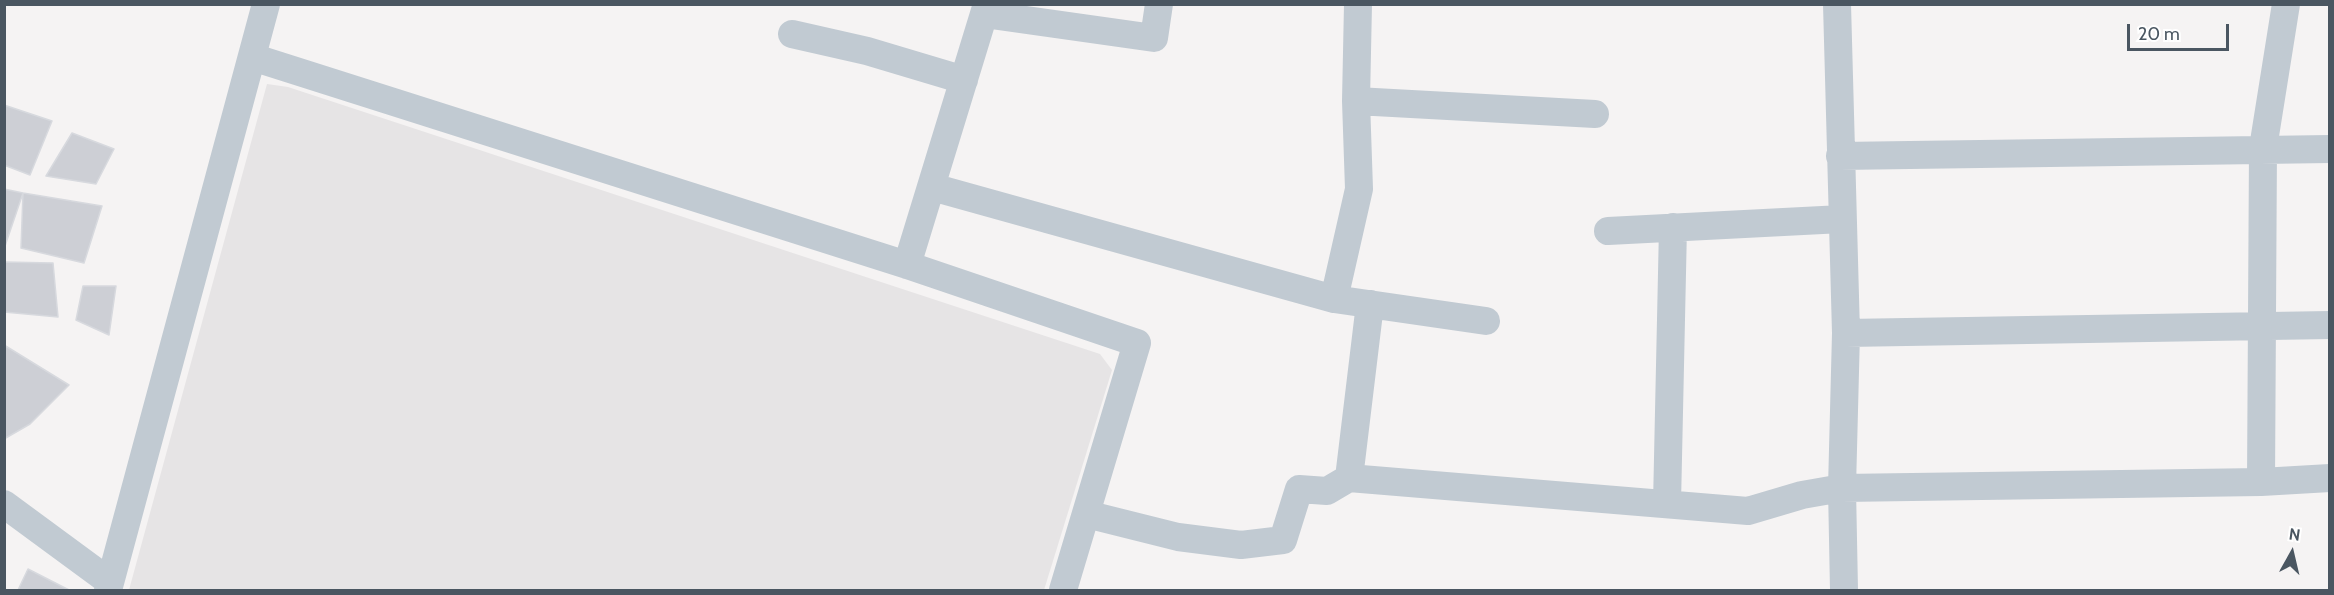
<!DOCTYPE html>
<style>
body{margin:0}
#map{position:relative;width:2334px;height:595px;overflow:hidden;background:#f5f3f3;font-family:Cabin,sans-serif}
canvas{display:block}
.frame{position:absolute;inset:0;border:6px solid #4a5661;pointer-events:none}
.north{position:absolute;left:2262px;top:523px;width:60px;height:60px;-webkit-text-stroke:4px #fff;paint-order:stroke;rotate:8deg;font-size:16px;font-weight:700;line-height:24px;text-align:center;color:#4a5661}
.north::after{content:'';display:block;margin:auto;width:21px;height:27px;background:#4a5661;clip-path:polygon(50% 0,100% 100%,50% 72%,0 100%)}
.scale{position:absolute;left:2127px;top:24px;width:102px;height:27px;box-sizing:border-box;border:3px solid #4a5661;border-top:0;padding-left:8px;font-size:18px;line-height:21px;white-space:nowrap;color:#4a5661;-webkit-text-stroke:4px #fff;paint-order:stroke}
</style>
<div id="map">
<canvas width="2334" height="595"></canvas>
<div class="frame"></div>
<div class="north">N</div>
<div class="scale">20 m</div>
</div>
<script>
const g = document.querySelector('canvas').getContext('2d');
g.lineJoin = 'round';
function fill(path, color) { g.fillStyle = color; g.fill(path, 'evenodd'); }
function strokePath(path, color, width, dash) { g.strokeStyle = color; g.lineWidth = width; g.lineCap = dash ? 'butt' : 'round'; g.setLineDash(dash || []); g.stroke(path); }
const education = new Path2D(`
 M267 84 288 87 1100 354 1112 370 1044 590H129Z`);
const building = new Path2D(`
 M4 105 52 121 30 175 4 165Z
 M72 133 114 149 96 184 46 176Z
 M4 189 23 193 5 246H4Z
 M23 193 102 206 84 263 21 248Z
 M4 262 53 263 58 317 4 312Z
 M83 286H116L109 335 76 320Z
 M4 345 69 385 30 424 4 439Z
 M28 569 69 590H18Z`);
const minor = new Path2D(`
 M1837 4 1846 333 1842 488 1844 590
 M2286 4 2263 148 2261 482 2330 478
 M984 14 1154 38 1159 4
 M792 34 867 51 964 80
 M252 57 907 265 1137 343 1063 590
 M1356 101 1358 4
 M1840 156 2330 149
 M932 187 1334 299 1486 321
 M1608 231 1842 219
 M907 265 987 4
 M1334 299 1359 189 1356 101 1595 114
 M1370 304 1349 478 1748 511 1802 495 1842 488 2261 482
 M1846 333 2330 325
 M4 504 110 582
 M1667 504 1673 227
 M1086 514 1178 537 1241 545 1283 540 1299 489 1327 491 1349 478
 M108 590 266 4`);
fill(education, '#e6e4e5');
fill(building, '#cdcfd5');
strokePath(building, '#d7d9de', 1.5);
strokePath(minor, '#c1cad2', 28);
</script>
